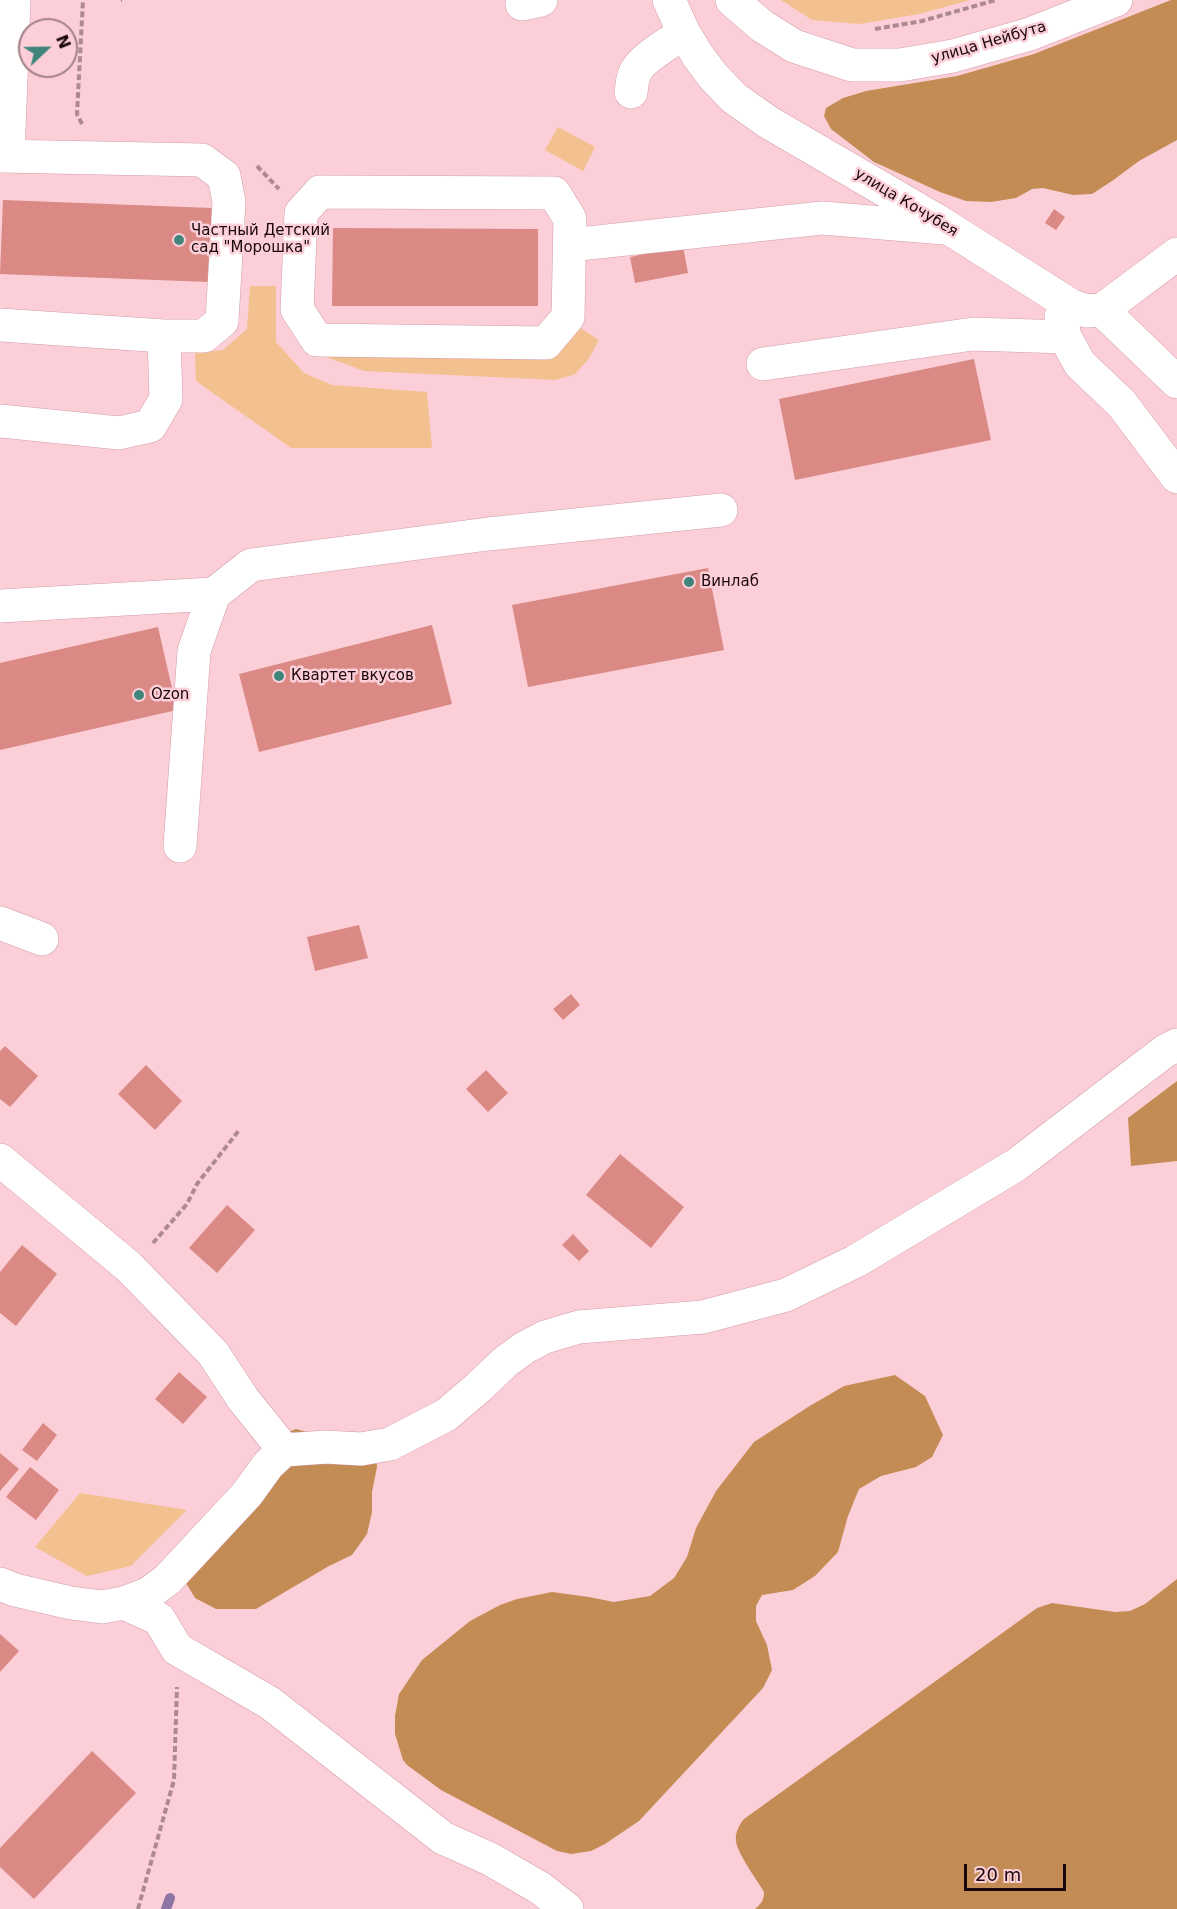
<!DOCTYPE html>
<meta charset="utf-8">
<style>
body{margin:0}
#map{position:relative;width:1177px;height:1909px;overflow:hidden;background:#fccfd8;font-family:"DejaVu Sans",sans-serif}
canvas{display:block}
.north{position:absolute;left:18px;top:18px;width:60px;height:60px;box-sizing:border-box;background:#fccfd8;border:2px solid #a17f86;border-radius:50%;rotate:68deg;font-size:16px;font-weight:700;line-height:24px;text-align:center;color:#19070c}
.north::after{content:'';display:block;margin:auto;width:21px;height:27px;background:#3f857c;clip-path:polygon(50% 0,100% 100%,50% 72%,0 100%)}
.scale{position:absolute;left:964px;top:1864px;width:102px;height:27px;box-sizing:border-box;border:3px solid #19070c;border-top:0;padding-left:8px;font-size:18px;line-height:21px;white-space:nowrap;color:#19070c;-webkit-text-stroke:4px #fccfd8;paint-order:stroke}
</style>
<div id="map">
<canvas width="1177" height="1909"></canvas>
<div class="north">N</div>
<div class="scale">20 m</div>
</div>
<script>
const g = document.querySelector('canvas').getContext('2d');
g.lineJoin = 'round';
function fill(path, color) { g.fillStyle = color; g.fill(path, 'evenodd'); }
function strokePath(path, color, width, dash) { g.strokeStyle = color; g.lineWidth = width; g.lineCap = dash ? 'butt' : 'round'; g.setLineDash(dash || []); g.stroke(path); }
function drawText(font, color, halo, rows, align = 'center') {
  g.font = font + ' "DejaVu Sans",sans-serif'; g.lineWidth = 5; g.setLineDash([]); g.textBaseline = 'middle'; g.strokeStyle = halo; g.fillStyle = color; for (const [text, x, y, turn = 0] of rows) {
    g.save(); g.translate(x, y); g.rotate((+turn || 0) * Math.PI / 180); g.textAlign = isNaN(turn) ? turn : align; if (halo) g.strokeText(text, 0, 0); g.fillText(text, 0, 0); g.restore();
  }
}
const green = new Path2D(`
 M781 0H970L919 14 859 24 812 20Z
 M558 127 595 147 583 171 545 150Z
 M250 286H276V342L304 373 332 385 427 392 432 448H291L196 381 195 353 223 350 247 329Z
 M579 327 599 340 588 360 575 374 556 380 364 371 321 355 556 357Z
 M80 1493 187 1510 131 1566 87 1576 35 1547Z`);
const forest = new Path2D(`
 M1171 0H1177V140L1139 161 1112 181 1092 194 1073 195 1043 188 1032 189 1016 198 991 202 966 201 940 192 874 162 831 129 824 116 826 108 843 98 866 91 957 76 1034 54Z
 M1177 1081V1161L1131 1166 1128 1118Z
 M895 1375 925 1396 943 1435 932 1457 916 1467 881 1476 859 1489 848 1516 838 1552 815 1576 793 1590 762 1595 756 1606V1621L767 1645 772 1670 763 1688 639 1821 605 1844 591 1851 571 1854 557 1851 441 1790 407 1765 403 1760 395 1734V1716L399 1694 422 1660 470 1621 500 1605 517 1599 552 1592 589 1597 614 1602 650 1596 674 1578 687 1557 696 1528 716 1491 754 1442 808 1407 844 1386Z
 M296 1429 376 1450 377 1467 372 1492V1512L367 1534 352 1555 329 1566 256 1609H216L195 1598 186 1583 281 1435Z
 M1177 1579V1909H755C761 1904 764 1900 764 1892 757 1880 737 1853 736 1841 735 1833 739 1825 744 1819L1037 1608 1052 1603 1115 1612 1130 1611 1145 1604Z`);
const stream = new Path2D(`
 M166 1909 170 1898`);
const building = new Path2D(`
 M3 200 212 208 209 282 0 274Z
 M1054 209 1065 217 1056 230 1045 223Z
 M333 228 538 229V306H332Z
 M683 246 688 273 635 283 630 257Z
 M974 359 991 440 795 480 779 399Z
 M708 568 724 650 528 687 512 605Z
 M432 625 452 704 259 752 239 674Z
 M158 627 177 710 0 750V663Z
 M359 925 368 958 315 971 307 937Z
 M571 994 580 1005 563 1020 553 1009Z
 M5 1046 38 1076 10 1107 0 1099V1051Z
 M146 1065 182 1101 155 1130 118 1094Z
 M486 1070 508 1093 488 1112 466 1089Z
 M620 1154 684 1207 651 1248 586 1195Z
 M227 1205 255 1230 217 1273 189 1248Z
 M573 1234 589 1251 579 1261 562 1245Z
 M22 1245 57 1274 16 1326 0 1313V1272Z
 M179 1372 207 1397 183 1424 155 1399Z
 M43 1423 57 1435 37 1461 22 1450Z
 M0 1453 19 1469 0 1491Z
 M30 1467 59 1490 36 1520 6 1497Z
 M0 1634 19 1651 0 1672Z
 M92 1751 136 1793 34 1899 0 1867V1848Z`);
const path = new Path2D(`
 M121 0H122
 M875 29 922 21 996 0
 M82 124 77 114 83 0
 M257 166 279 189
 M153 1243 187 1204 197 1184 240 1129
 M138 1909 174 1780 177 1687`);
const minor = new Path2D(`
 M669 0 684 33 698 56 713 76 734 98 768 122 936 220 1072 306 1087 311 1102 310 1177 254
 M732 0 762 26 794 46 852 65H900L953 56 1030 34 1116 0
 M522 4 541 0
 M631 92C632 86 632 79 635 73 641 58 670 43 684 33
 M0 156 202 160 224 176 229 202 222 321 204 336H164L0 325
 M8 156 14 0
 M320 192 554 193 570 219 568 317 546 343 317 340 297 309 301 213Z
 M570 245 822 218 944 228
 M1102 310 1177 382
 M1061 317 1065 337 1080 364 1122 404 1177 477
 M763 364 973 334 1065 337
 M0 421 119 433 150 426 166 399 164 336
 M0 606 214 594
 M180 846 194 651 214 594 251 565 488 534 721 510
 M0 923 42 939
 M0 1160 128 1266 213 1353 243 1399 284 1450 268 1465 247 1494 167 1580 148 1594 124 1603
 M284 1450 326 1447 361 1449 390 1444 446 1415 480 1386 505 1362 524 1348 545 1337 579 1327 703 1317 786 1295 856 1261 1016 1165 1165 1051 1177 1045
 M0 1584 15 1590 71 1603 102 1607 124 1603 159 1619 177 1649 270 1703 443 1838 490 1859 540 1888 567 1909`);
const markers = [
 [179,240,6,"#3f857c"],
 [689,582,6,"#3f857c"],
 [279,676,6,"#3f857c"],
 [139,695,6,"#3f857c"]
];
const streetNames = [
 ["улица Нейбута",989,43,-16],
 ["улица Кочубея",906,203,31]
];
const poiNames = [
 ["Частный Детский",191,231],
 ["сад \"Морошка\"",191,248],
 ["Винлаб",701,582],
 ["Квартет вкусов",291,676],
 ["Ozon",151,695]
];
fill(green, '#f3c08f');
fill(forest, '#c48c55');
strokePath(stream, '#8f75a5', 10);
fill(building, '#da8984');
strokePath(minor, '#d29ca8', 34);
strokePath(path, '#ad8991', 4, [6, 3]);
strokePath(minor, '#fff', 33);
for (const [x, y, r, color] of markers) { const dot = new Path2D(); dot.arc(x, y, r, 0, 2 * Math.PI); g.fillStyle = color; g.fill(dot); strokePath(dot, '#fccfd8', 2); }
drawText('15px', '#19070c', '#fccfd8', streetNames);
drawText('15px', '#19070c', '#fccfd8', poiNames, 'left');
</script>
